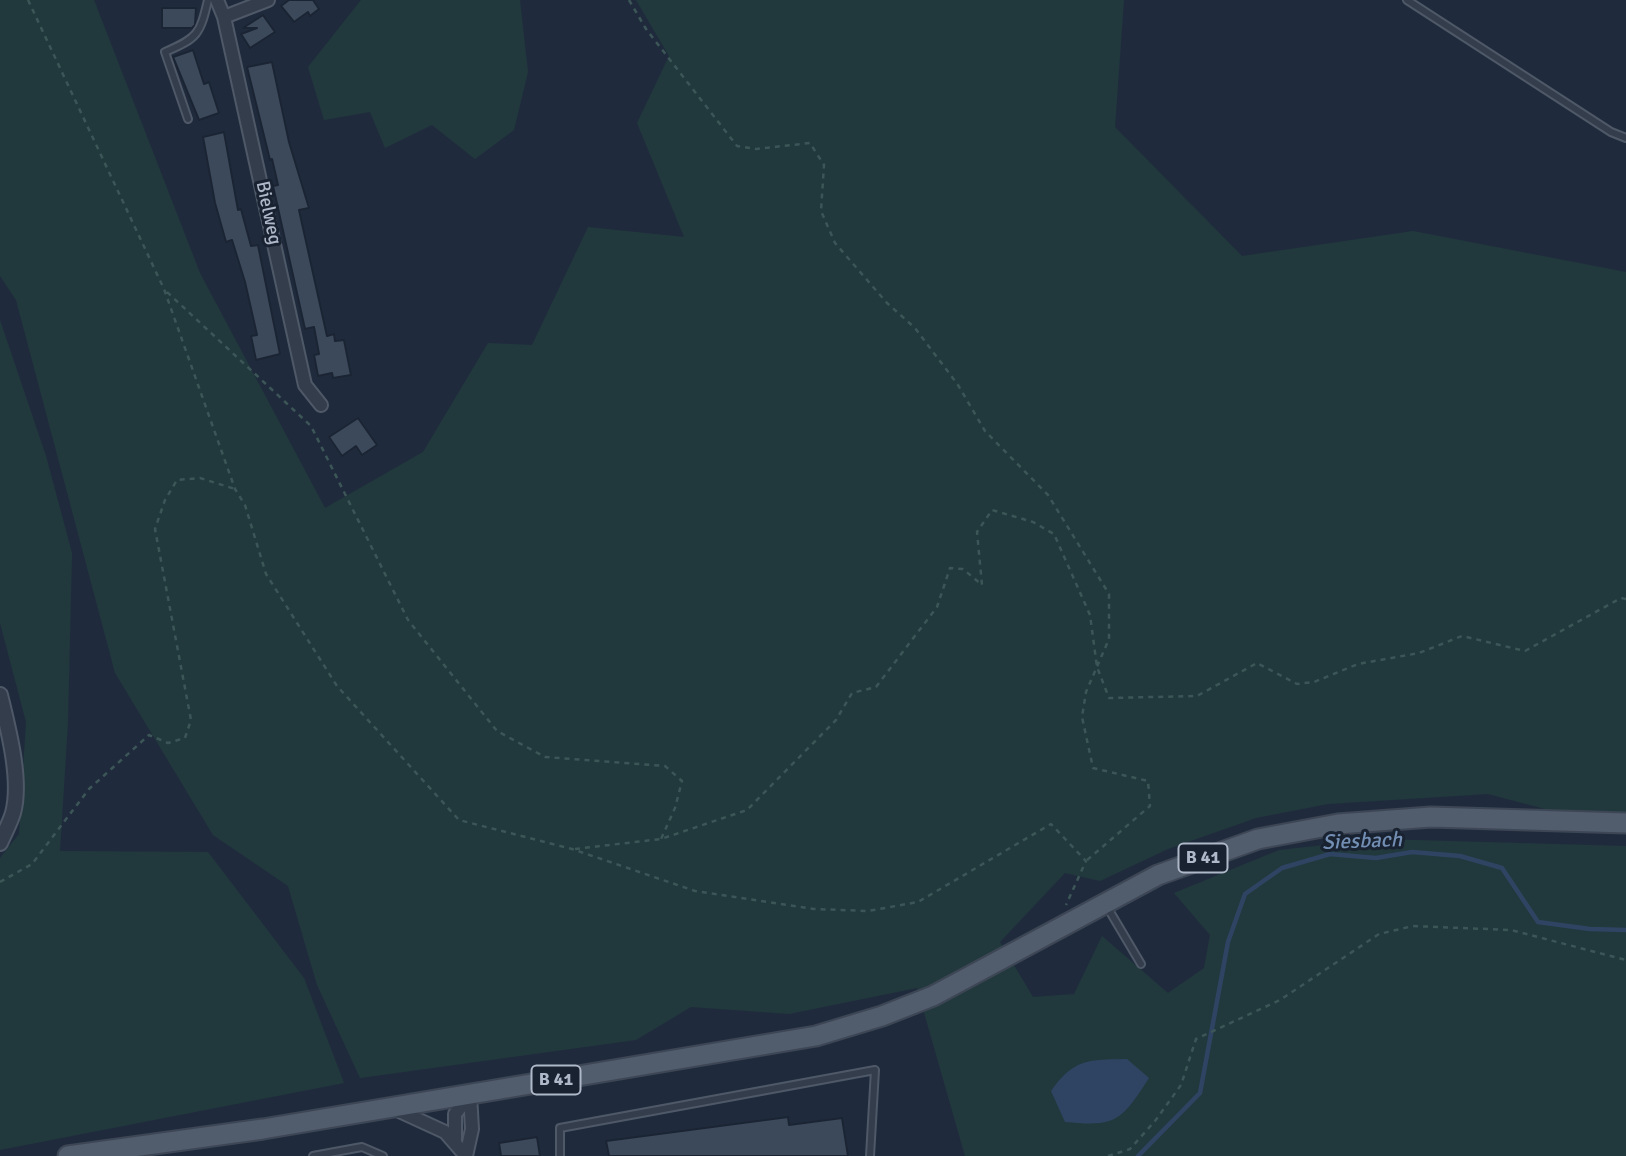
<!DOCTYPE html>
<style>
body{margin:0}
canvas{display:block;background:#1f2b3c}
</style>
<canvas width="1626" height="1156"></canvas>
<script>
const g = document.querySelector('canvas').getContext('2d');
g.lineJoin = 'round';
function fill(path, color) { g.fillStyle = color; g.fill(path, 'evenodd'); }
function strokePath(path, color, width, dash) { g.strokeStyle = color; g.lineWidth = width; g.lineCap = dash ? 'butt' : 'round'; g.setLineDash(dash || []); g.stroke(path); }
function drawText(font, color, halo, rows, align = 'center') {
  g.font = font + ' Signika,sans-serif'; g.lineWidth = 6; g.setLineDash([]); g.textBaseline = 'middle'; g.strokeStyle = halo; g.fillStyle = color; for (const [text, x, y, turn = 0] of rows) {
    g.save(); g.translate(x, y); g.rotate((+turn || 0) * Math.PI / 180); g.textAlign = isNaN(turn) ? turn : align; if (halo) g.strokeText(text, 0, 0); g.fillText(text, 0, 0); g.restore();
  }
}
const green = new Path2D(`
 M0 0H94L200 273 325 508 423 452 488 343 532 345 588 227 684 237 637 123 669 56 636 0H1124L1115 127 1242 256 1413 231 1626 272V813H1560L1488 794 1328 804 1256 818 1168 849 1100 881 1065 873 1000 942 1033 997 1074 994 1102 936 1168 993 1204 968 1210 935 1174 893 1279 850 1379 839 1626 846V1156H965L917 988 789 1014 691 1007 636 1040 360 1078 317 985 288 886 213 835 115 673 16 300 0 276Z
 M361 0H520L528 72 514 130 475 159 432 125 385 148 370 112 324 120 308 67Z
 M0 320 46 456 72 553 68 722 60 851 208 852 304 978 344 1083 0 1150V858L19 834 26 722 0 623Z`);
const water = new Path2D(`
 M1127 1059 1149 1078C1121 1121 1117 1127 1065 1122L1051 1091C1074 1058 1089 1060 1127 1059Z`);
const stream = new Path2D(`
 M1138 1156 1200 1093 1228 942 1245 894 1282 868 1330 854 1376 858 1412 852 1460 856 1502 868 1538 922 1590 929 1626 930`);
const building = new Path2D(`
 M289 0H313L319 9 310 16 308 12 294 22 281 6Z
 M162 8H196L195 25 192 28H162Z
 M263 15 275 32 250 48 241 34 257 28H243Z
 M193 50 204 84 209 82 219 113 199 120 173 57Z
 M272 62 289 142 309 208 299 210 327 336 334 334 335 341 344 340 351 375 333 378 332 373 318 376 314 355 319 354 314 327 305 329 273 186 278 185 272 159 270 160 247 67Z
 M224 132 238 210 241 209 251 246 258 245 280 354 256 360 251 336 257 335 245 282 232 240 226 242 215 203 203 137Z
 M358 418 377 445 362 455 356 446 342 456 329 437Z
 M788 1117 789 1125 842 1118 848 1156H609L606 1141Z
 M537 1137 540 1156H501L499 1143Z`);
const path = new Path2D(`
 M28 0 164 289 235 489 245 505 266 574 337 686 459 820 572 849 695 891 814 909 868 911 918 902 1051 824 1086 861 1066 905
 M629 0 646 29 737 146 756 149 810 143 824 165 821 211 835 243 887 303 915 328 958 385 985 431 1048 495 1109 594V639L1086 692 1082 717 1093 768 1148 781 1150 806 1086 861
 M167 292 311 426 408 620 497 731 545 757 665 766 682 781 675 808 661 839
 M575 849 661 839 747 810 836 720 852 693 876 687 937 607 950 568 963 569 982 585 977 532 992 510 1033 522 1054 534 1090 615 1097 667 1109 698 1197 696 1257 663 1297 684 1314 682 1358 664 1419 653 1462 636 1525 651 1621 598 1626 599
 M0 882 32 864 89 789 149 735 168 743 185 738 191 720 155 529 165 500 177 480 200 478 235 489
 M1108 1156 1130 1149 1155 1121 1181 1085 1196 1039 1280 1000 1379 934 1413 926 1511 930 1626 960`);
const service = new Path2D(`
 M1407 0 1611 132 1626 138
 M188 119 165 52C198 38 200 34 208 0
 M1106 905 1141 964
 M313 1156 362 1147 383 1156
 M560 1156V1128L875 1070 870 1156`);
const minor = new Path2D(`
 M217 0 224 17 305 385 321 405
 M224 17 268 0
 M395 1109 445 1132 466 1156
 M455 1142V1114L470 1095
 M466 1156 472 1129 470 1095`);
const tertiary = new Path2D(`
 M0 695C8 728 22 780 13 813 10 823 4 834 0 843`);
const primary = new Path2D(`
 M68 1156 263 1129 816 1036 882 1016 933 996 1158 875 1258 839 1338 824 1431 817 1626 823`);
const shields = [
 [1203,858,49],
 [556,1080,49]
];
const shieldNames = [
 ["B 41",1203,858],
 ["B 41",556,1080]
];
const streetNames = [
 ["Bielweg",268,213,78]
];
const waterNames = [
 ["Siesbach",1362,842,-2]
];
fill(green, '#21393d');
fill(water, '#2f4463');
strokePath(stream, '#2f4463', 4.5);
fill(building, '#3b495b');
strokePath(building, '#1b2433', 2);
strokePath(service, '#4e5867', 10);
strokePath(minor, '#4e5867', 16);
strokePath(tertiary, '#4e5867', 18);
strokePath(primary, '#3d4655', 23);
strokePath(path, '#3c5557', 2.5, [5, 5]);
strokePath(service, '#333d4c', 6);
strokePath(minor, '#333d4c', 12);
strokePath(tertiary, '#333d4c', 14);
strokePath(primary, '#515c6c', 19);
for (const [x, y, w] of shields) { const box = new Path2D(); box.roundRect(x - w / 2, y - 14.5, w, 29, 5); g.fillStyle = '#192231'; g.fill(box); strokePath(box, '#aeb8c8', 2); }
drawText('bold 18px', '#aeb8c8', null, shieldNames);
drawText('19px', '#aeb8c8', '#192231', streetNames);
drawText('italic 21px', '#738eb3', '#192231', waterNames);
</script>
